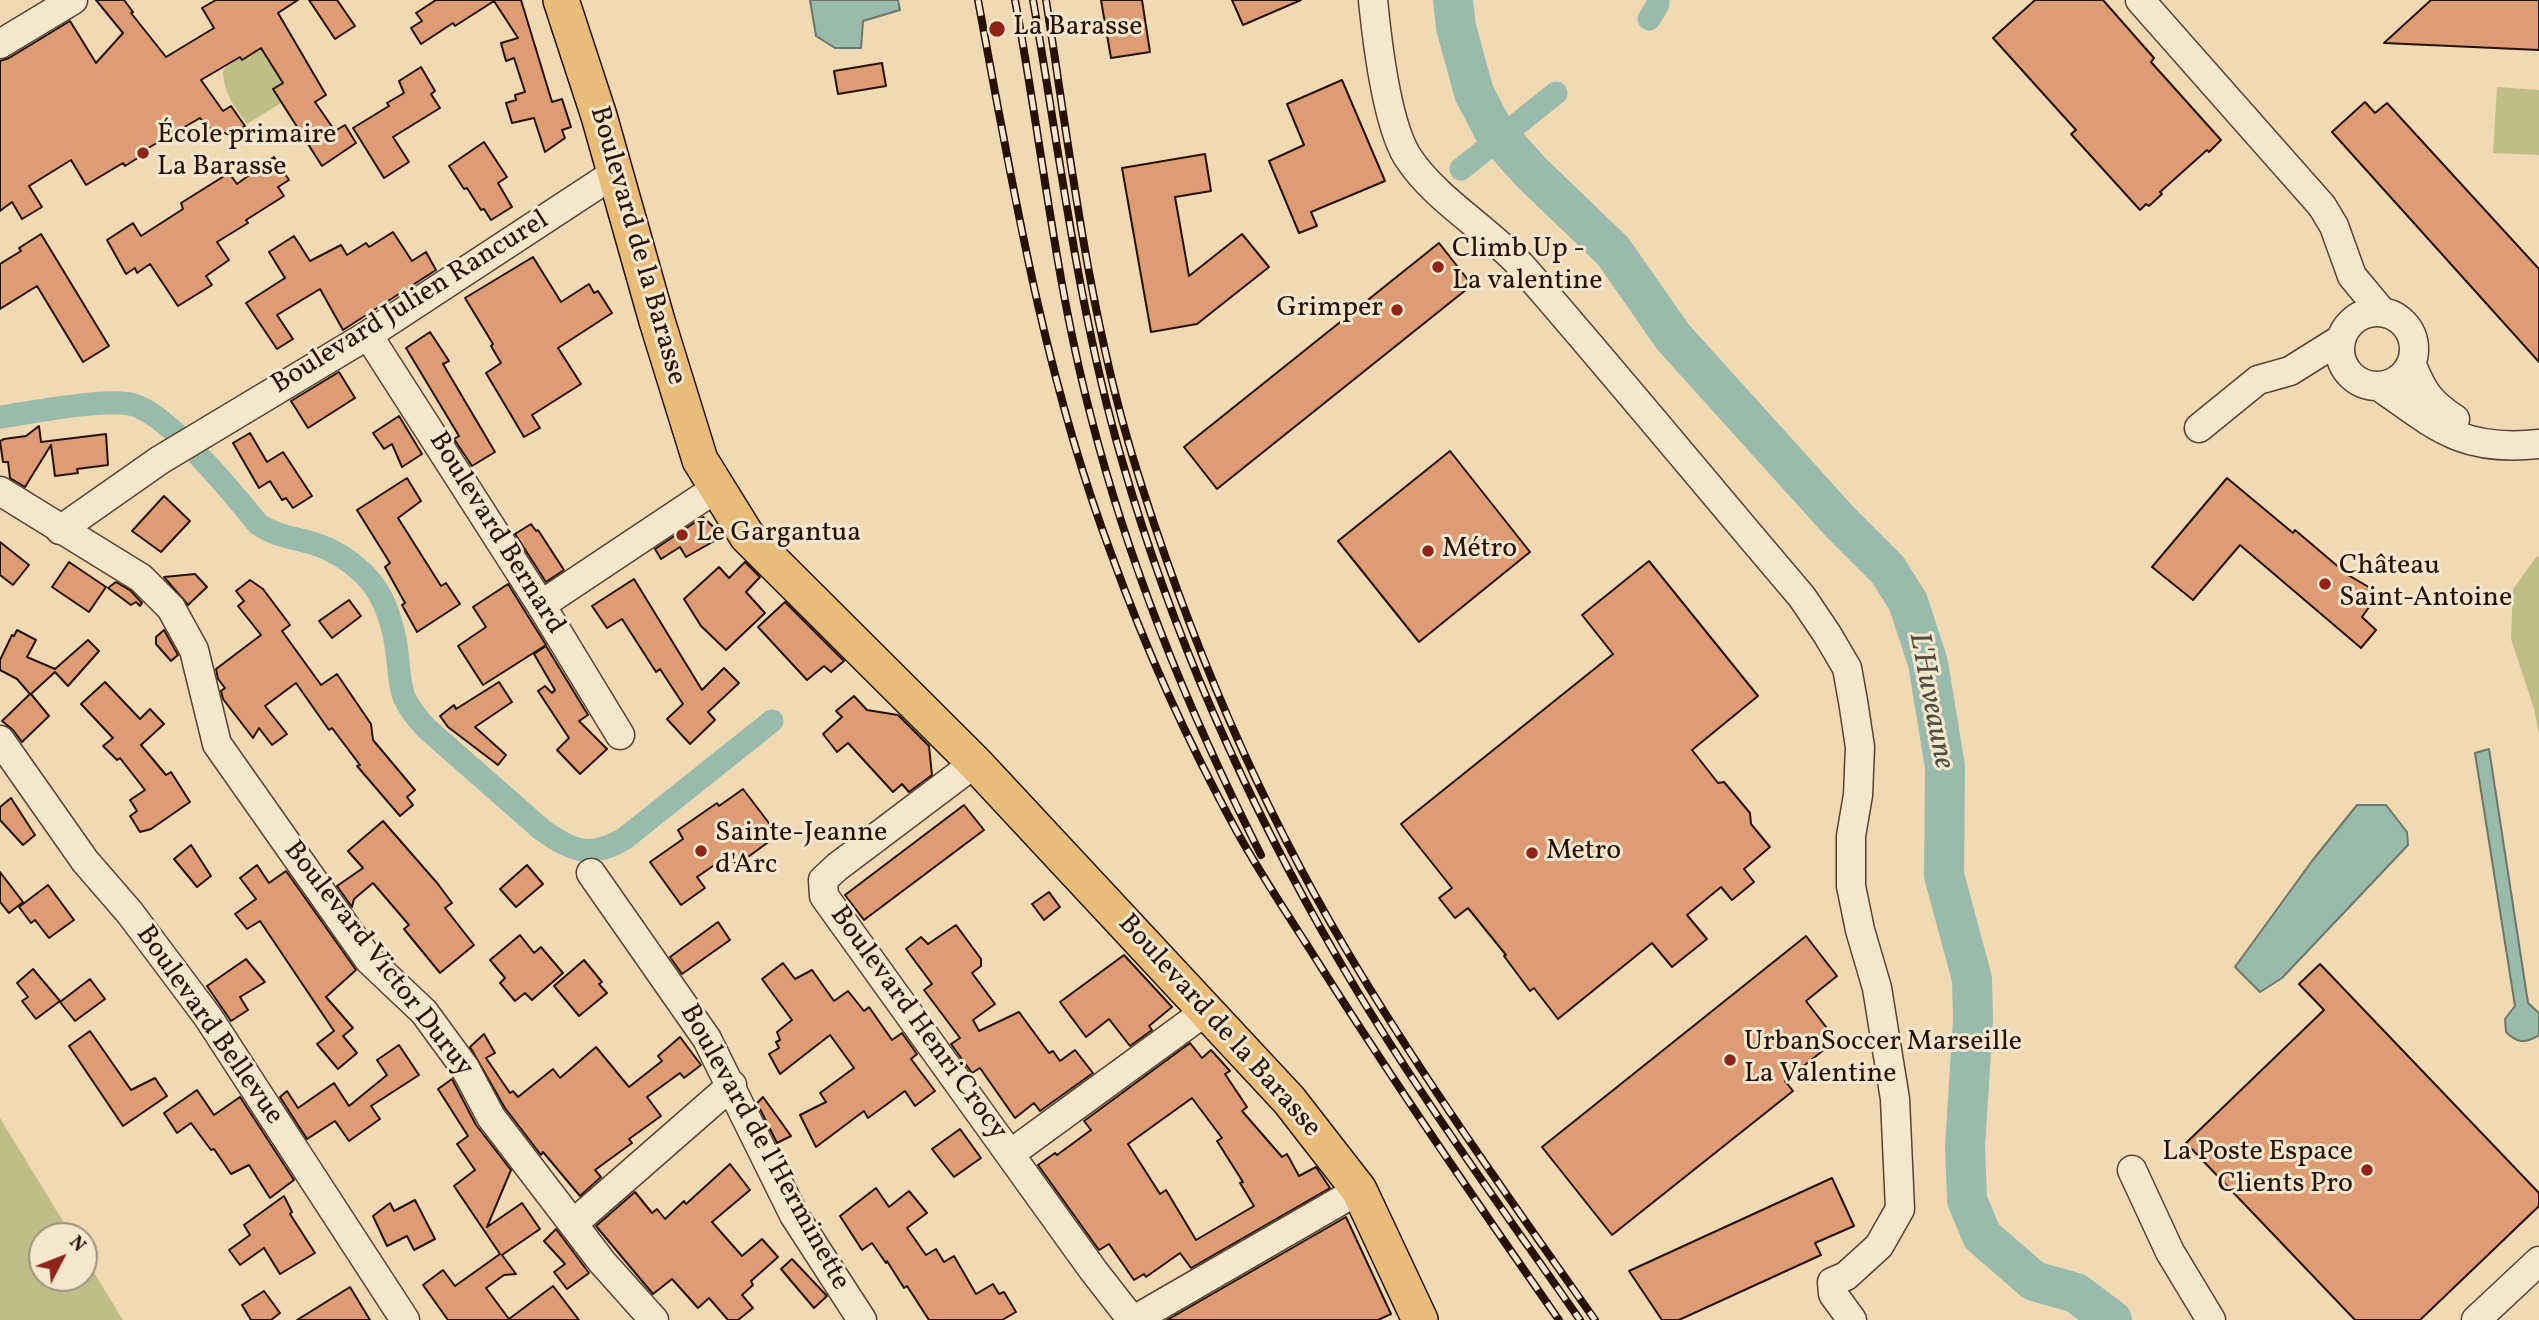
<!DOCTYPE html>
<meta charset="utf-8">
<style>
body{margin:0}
#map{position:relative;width:2539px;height:1320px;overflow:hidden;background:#f0dab4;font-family:Vollkorn,serif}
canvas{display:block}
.north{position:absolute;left:28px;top:1222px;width:70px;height:70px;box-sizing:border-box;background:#f5e7ce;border:2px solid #a2917d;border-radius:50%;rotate:48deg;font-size:19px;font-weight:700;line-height:28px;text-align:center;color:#261104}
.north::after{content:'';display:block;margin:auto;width:24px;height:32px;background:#8f2418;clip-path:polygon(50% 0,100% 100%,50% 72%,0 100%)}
</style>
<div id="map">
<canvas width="2539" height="1320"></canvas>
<div class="north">N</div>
</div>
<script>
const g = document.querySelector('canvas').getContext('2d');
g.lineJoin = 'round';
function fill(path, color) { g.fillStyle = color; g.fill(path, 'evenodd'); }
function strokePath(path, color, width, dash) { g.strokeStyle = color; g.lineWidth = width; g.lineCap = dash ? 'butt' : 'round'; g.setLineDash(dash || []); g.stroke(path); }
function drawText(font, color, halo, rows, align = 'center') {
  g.font = font + ' Vollkorn,serif'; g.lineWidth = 6; g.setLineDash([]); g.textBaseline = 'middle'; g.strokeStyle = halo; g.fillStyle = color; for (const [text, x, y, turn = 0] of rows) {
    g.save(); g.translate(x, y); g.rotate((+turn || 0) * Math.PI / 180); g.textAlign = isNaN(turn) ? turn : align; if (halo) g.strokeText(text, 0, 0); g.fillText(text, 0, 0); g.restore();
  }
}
const green = new Path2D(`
 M259 40 287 80 273 89 281 103 247 124C234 106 223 92 223 70L240 57 242 60 253 53Z
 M2497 87 2539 90V155L2493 153Z
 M2537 556 2539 557V734L2534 709 2511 639 2513 589Z
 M0 1118 72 1236H42V1278H84V1256L123 1320H0Z`);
const water = new Path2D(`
 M810 0H898L900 10 863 21 861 48H835L816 36Z
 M2489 749 2528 1003 2539 1013V1035C2525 1044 2517 1043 2506 1032L2505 1019 2515 1006 2475 753Z
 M2357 805H2386L2407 832 2408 845 2282 978 2260 992 2235 967 2312 861Z`);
const canal = new Path2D(`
 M1649 19 1658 4V0
 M1461 169 1556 93
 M0 417C29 413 110 397 134 405 170 416 233 493 258 524 277 537 297 538 318 545 336 551 350 561 363 573 387 596 395 629 398 661 399 673 400 686 404 697 409 709 418 719 426 728L541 829C571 851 590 859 624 839L772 721`);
const river = new Path2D(`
 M1453 0 1456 27 1474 93 1494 131 1531 172 1613 251 1673 337 1840 522 1888 570 1908 602 1928 663 1945 767 1944 875 1972 979 1973 1019 1965 1147 1967 1200 1982 1236 2034 1281 2076 1293 2112 1320`);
const building = new Path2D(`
 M96 0H124L133 12 131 13 166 57 214 28 202 8 216 0H298L278 13 326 95 315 102 335 131 345 125 356 143 322 166 273 89 283 83 261 48 242 60 240 57 201 80 223 111 231 106 245 126 231 135 208 128 200 118 143 151 144 154 125 166 123 163 86 185 71 160 29 186 42 207 22 219 12 202 0 211V61L9 58 70 21 96 63 123 33Z
 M309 0H337L355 26 335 39Z
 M436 0H521L552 102 562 99 571 127 562 130 565 138 545 152 534 118 512 123 506 103 516 100 515 95 525 92 514 58 506 61 501 43 518 38 494 1 455 26 453 23 421 44 411 28 422 21 416 13Z
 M1101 0H1142L1150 52 1111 58Z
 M1232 0H1301L1243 25Z
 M2035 0H2103L2154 58 2151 62 2221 140 2209 152 2207 150 2160 192 2162 194 2149 206 2146 204 2140 210 2071 134 2076 130 1993 38Z
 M2431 0H2539V50L2384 43Z
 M882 63 886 86 838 94 834 71Z
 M421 67 435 91 431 94 440 108 393 137 409 162 384 178 353 128 389 106 387 103 404 93 399 81Z
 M1342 80 1385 181 1311 212 1317 226 1299 233 1269 161 1304 145 1287 104Z
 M2365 102 2375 113 2387 103 2539 269V362L2332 132Z
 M484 142 507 177 498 183 512 207 491 220 484 209 481 210 467 188 464 189 449 166Z
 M1205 154 1211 191 1175 197 1189 276 1242 234 1269 267 1197 324 1151 332 1122 168Z
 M274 157 289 180 278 187 284 196 246 220 248 223 217 242 229 260 206 276 212 285 178 306 150 264 137 273 135 268 126 274 107 240 133 223 141 236 183 209 181 203 229 173 237 184Z
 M393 232 412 261 426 252 436 270 343 330 320 289 277 315 293 339 277 349 246 303 285 278 269 252 294 236 310 261 341 245 347 255 366 243 369 247Z
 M41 234 109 346 83 362 37 286 0 309V264L21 251 19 248Z
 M1439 243 1472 285 1217 489 1184 447Z
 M533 257 561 302 589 284 594 293 598 291 612 313 558 348 581 384 532 415 540 428 524 437 486 373 501 363 491 346 493 344 465 298Z
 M430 332 449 361 443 364 495 452 472 466 454 439 459 436 406 348Z
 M339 372 355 398 308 428 291 401Z
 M399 416 422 454 402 467 392 444 384 449 373 433Z
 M39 426 41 442 106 434 108 465 77 469 78 473 55 476 51 445 25 487 10 478 8 462H3L0 441 4 439 26 436Z
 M250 433 267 462 283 452 312 496 293 508 286 498 282 500 270 481 259 488 233 443Z
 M1450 451 1530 552 1419 642 1338 541Z
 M407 478 421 501 398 518 441 586 446 583 460 604 417 632 402 605 405 603 385 567 390 563 357 510Z
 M2227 478 2293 533 2295 530 2348 575 2379 593 2362 617 2376 630 2361 648 2240 545 2193 600 2152 567Z
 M164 496 190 521 161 552 132 531Z
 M703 517 723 536 686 557 680 547 661 559 655 549Z
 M531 524 536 531 538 530 564 570 546 582 515 534Z
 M0 542 29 565 13 585 0 575Z
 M1649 561 1758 696 1692 750 1718 783 1724 782 1750 813 1751 824 1770 847 1744 869 1754 882 1732 900 1721 887 1687 915 1707 939 1672 967 1652 943 1558 1019 1534 988 1530 991 1504 956 1506 955 1468 908 1455 918 1439 898 1452 888 1401 824 1613 654 1582 615Z
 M69 562 106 587 89 612 52 587Z
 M745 562 760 577 746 592 765 613 726 650 701 626 684 599 719 567 729 578Z
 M195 574 207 587 188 605 164 577Z
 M634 579 702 690 724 668 739 683 708 712 715 720 690 744 667 719 683 704 660 669 656 672 622 619 607 628 592 606Z
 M250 580 263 589 290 625 282 631 321 685 337 674 371 724 373 740 415 790 407 797 413 805 400 816 357 766 360 765 332 728 329 730 296 683 265 706 287 734 272 745 259 728 253 738 223 699 221 691 225 688 218 679 216 669 261 635 238 606 244 601 236 591Z
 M116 582 131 591 142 603 140 606 136 602 131 605 108 588Z
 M508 584 546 645 483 685 458 646 486 627 473 607Z
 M349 600 361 616 332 638 319 621Z
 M785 602 844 661 831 672 824 666 807 680 758 627Z
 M17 630 36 640 27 657 55 669 88 640 99 651 68 686 55 672 31 694 49 716 22 742 13 730 2 721 30 694 17 679 0 670V660L12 635 14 636Z
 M164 630 178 655 171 661 156 644V637Z
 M546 646 588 715 579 721 607 749 580 774 557 750 569 738 538 691 545 686 552 693 555 690 534 654Z
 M105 682 140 719 150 709 164 724 141 745 166 775 171 772 190 802 151 829 140 832 130 816 137 811 130 800 145 790 120 758 117 760 103 746 113 738 81 704Z
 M499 682 512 702 475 727 506 755 498 765 448 727 440 716 454 705 456 709Z
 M854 696 867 710 898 715 929 746 932 775 909 792 902 784 893 792 848 743 837 752 823 734 842 717 836 711Z
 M743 789 778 835 737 865 729 855 697 877 705 888 681 905 650 862 683 839 678 830 717 803 719 806Z
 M11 798 35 835 23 845 0 820V807Z
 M964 805 984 830 864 920 845 895Z
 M383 821 438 884 452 903 445 908 474 945 440 973 404 929 409 925 373 883 354 899 352 907 337 886 363 868 348 851Z
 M191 845 211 876 197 887 174 859Z
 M257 865 269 883 286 871 356 970 326 997 353 1028 343 1036 357 1053 338 1069 317 1044 334 1031 260 921 247 929 235 914 256 899 240 878Z
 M527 865 543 884 516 907 500 889Z
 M0 872 23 902 9 913 0 902Z
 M48 885 74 920 49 938 35 920 31 923 19 907Z
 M1049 892 1060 907 1044 920 1032 904Z
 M718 922 730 940 682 974 670 957Z
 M956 925 981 959V966L972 973 995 1004 973 1020 979 1031 1019 1012 1049 1053 1053 1051 1060 1061 1075 1050 1093 1073 1040 1111 1034 1103 1015 1118 980 1068 972 1073 951 1044 960 1038 924 990 932 984 906 949 921 937 928 944Z
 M520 935 534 953 541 947 563 973 532 1000 525 993 515 1001 500 983 505 978 490 960Z
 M1806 936 1837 976 1806 1001 1836 1040 1785 1081 1793 1091 1612 1235 1542 1147Z
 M1124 955 1172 1007 1149 1026 1152 1030 1130 1046 1109 1019 1086 1037 1060 1002Z
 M246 959 265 982 240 997 248 1010 231 1021 207 986Z
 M584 960 602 982 599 984 607 993 579 1016 554 986Z
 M783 963 795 979 812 970 834 1001 848 991 864 1011 869 1007 892 1040 902 1033 917 1054 911 1059 935 1091 915 1106 905 1091 868 1118 864 1111 816 1147 800 1115 826 1102 820 1093 854 1068 830 1035 780 1074 769 1054 779 1048 776 1042 780 1040 777 1032 792 1020 762 979Z
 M2320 964 2539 1193V1206L2420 1320H2355L2186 1143 2324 1010 2299 984Z
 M33 969 60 1001 36 1019 22 1001 28 997 17 983Z
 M90 979 105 999 75 1021 60 1002Z
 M90 1031 131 1090 155 1078 167 1096 123 1126 69 1046Z
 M484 1034 495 1053 486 1058 510 1093 513 1091 518 1097 553 1069 560 1078 596 1047 629 1087 662 1061 658 1056 680 1037 701 1065 684 1078 680 1073 647 1097 661 1116 629 1139 632 1143 595 1170 601 1177 580 1196 543 1152 541 1155 505 1108 470 1047Z
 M1190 1043 1202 1058 1211 1050 1230 1071 1225 1074 1247 1107 1242 1111 1282 1157 1287 1154 1299 1176 1316 1167 1330 1188 1191 1268 1180 1253 1146 1277 1144 1274 1134 1280 1109 1244 1099 1250 1038 1165 1055 1153 1057 1155 1091 1130 1084 1121ZM1192 1098 1222 1138 1217 1141 1243 1182 1240 1183 1254 1206 1196 1240 1166 1190 1160 1194 1128 1144Z
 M399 1045 419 1075 371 1106 380 1119 349 1141 335 1121 307 1139 280 1097 287 1091 298 1108 334 1083 349 1106 387 1075 377 1060Z
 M452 1079 476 1125 511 1170 487 1227 522 1203 540 1229 502 1255 516 1274 504 1275 486 1288 509 1319 553 1286 579 1320H448L423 1285 443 1270 455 1286 500 1254 454 1186 475 1170 457 1144 468 1136 438 1089Z
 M197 1090 214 1115 240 1097 294 1180 270 1198 249 1165 231 1174 214 1149 211 1150 191 1123 177 1133 164 1113Z
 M763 1097 791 1136 777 1143 757 1103Z
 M960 1129 981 1158 954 1177 932 1149Z
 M730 1164 750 1190 712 1222 742 1256 762 1239 778 1257 751 1281 753 1285 742 1295 753 1308 738 1320H728L709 1298 698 1308 672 1279 653 1294 596 1226 635 1192 652 1213 657 1209 665 1219 684 1201 686 1204Z
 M1832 1178 1854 1226 1815 1243 1821 1255 1679 1320H1662L1629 1271Z
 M876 1188 889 1207 909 1191 927 1213 907 1228 926 1255 936 1249 944 1262 954 1256 976 1294 993 1284 999 1294 1004 1292 1016 1312 1002 1320H929L907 1286 904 1288 887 1261 886 1263 872 1243 862 1250 840 1216Z
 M284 1196 292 1212 290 1214 315 1253 280 1274 264 1248 240 1265 229 1250 250 1235 244 1225Z
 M415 1200 435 1239 414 1250 407 1236 387 1246 373 1216 390 1203 394 1211Z
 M1346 1217 1391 1314 1378 1320H1167Z
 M556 1229 589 1273 567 1289 554 1272 565 1264 544 1241Z
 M792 1259 827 1296 814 1308 781 1269Z
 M350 1287 370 1320H297Z
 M264 1291 280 1313 271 1320H251L242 1305Z`);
const minor = new Path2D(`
 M1373 0C1377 40 1387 127 1409 159 1438 202 1490 230 1524 269 1618 377 1709 488 1802 597L1827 634 1847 668 1853 701 1860 747 1858 795 1851 836V886L1860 930 1877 988 1895 1099 1900 1209 1879 1246 1846 1276 1832 1282 1833 1294 1852 1320
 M2140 0 2322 206 2334 226 2352 276 2382 312
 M0 44 73 0
 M2340 349a37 37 0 1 1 74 0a37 37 0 1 1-74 0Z
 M368 335 541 605 620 735
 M2412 365C2423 392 2430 403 2455 419
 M2380 387C2438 428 2463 452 2539 444
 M2199 428 2258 380 2290 371 2341 339
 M0 491 141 578 171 608 194 650 217 744 369 960 424 1012 465 1068 491 1117 602 1262 654 1320
 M60 530 160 460 368 335 615 173
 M541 605 718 487
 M0 740 85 861 130 913 208 1017 405 1320
 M975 763 837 867 823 880 824 896 1093 1270 1132 1320
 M591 873 707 1039 794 1215 862 1320
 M1010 1154 1206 1011
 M2132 1170 2170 1252 2211 1320
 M574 1223 732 1085
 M1134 1320 1359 1190
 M2476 1320 2539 1261`);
const major = new Path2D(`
 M561 0 599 116 657 321 700 460 747 536 975 763 1289 1100 1359 1190 1420 1320`);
const rail = new Path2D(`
 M978 0C1013 188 1044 376 1112 556 1146 650 1188 742 1236 830 1262 877 1292 921 1321 967 1397 1087 1477 1203 1559 1320
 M1015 0C1041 139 1055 280 1091 417 1130 569 1190 715 1261 855
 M1033 0C1060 155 1078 312 1123 464 1173 636 1247 802 1337 957 1410 1083 1497 1201 1580 1320
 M1046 0C1070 153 1088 309 1133 458 1185 628 1256 798 1347 951 1423 1079 1510 1199 1595 1320`);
const markers = [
 [997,29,9,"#8f2418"],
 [143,153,7,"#8f2418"],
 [1438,267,7,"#8f2418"],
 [1397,310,7,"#8f2418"],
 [682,535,7,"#8f2418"],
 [1428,551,7,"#8f2418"],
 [2325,584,7,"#8f2418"],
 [701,851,7,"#8f2418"],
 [1532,853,7,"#8f2418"],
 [1730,1060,7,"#8f2418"],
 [2367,1170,7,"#8f2418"]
];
const poiNames = [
 ["La Barasse",1013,29],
 ["École primaire",157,137],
 ["La Barasse",157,169],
 ["Climb Up -",1452,251],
 ["La valentine",1452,283],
 ["Grimper",1383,310,"right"],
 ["Le Gargantua",696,535],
 ["Métro",1442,551],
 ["Château",2339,568],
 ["Saint-Antoine",2339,600],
 ["Sainte-Jeanne",715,835],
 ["d'Arc",715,867],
 ["Metro",1546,853],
 ["UrbanSoccer Marseille",1744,1044],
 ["La Valentine",1744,1076],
 ["La Poste Espace",2353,1154,"right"],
 ["Clients Pro",2353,1186,"right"]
];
const streetNames = [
 ["Boulevard de la Barasse",636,246,74],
 ["Boulevard Julien Rancurel",411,304,-32],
 ["Boulevard Bernard",495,534,58],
 ["Boulevard Victor Duruy",377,960,52],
 ["Boulevard Henri Crocy",917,1024,54],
 ["Boulevard Bellevue",208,1026,55],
 ["Boulevard de la Barasse",1218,1027,48],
 ["Boulevard de l'Herminette",763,1148,61]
];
const waterNames = [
 ["L'Huveaune",1929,701,79]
];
fill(green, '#c1bd88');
fill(water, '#9abbac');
strokePath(water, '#6c7769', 2);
strokePath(canal, '#9abbac', 23);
strokePath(river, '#9abbac', 40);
fill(building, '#dd9c74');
strokePath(building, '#261104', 2);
strokePath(minor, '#584330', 31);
strokePath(major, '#261104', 38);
strokePath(minor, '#f5e7ce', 28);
strokePath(major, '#e8bd7a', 35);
strokePath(rail, '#261104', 8);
strokePath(rail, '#f5e7ce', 5, [16]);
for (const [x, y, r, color] of markers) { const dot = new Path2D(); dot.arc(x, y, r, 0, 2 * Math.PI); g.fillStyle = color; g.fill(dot); strokePath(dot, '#f5e7ce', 2.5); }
drawText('28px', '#261104', '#f5e7ce', poiNames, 'left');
drawText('28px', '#261104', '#f5e7ce', streetNames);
drawText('italic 30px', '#4f4c3f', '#f5e7ce', waterNames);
</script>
